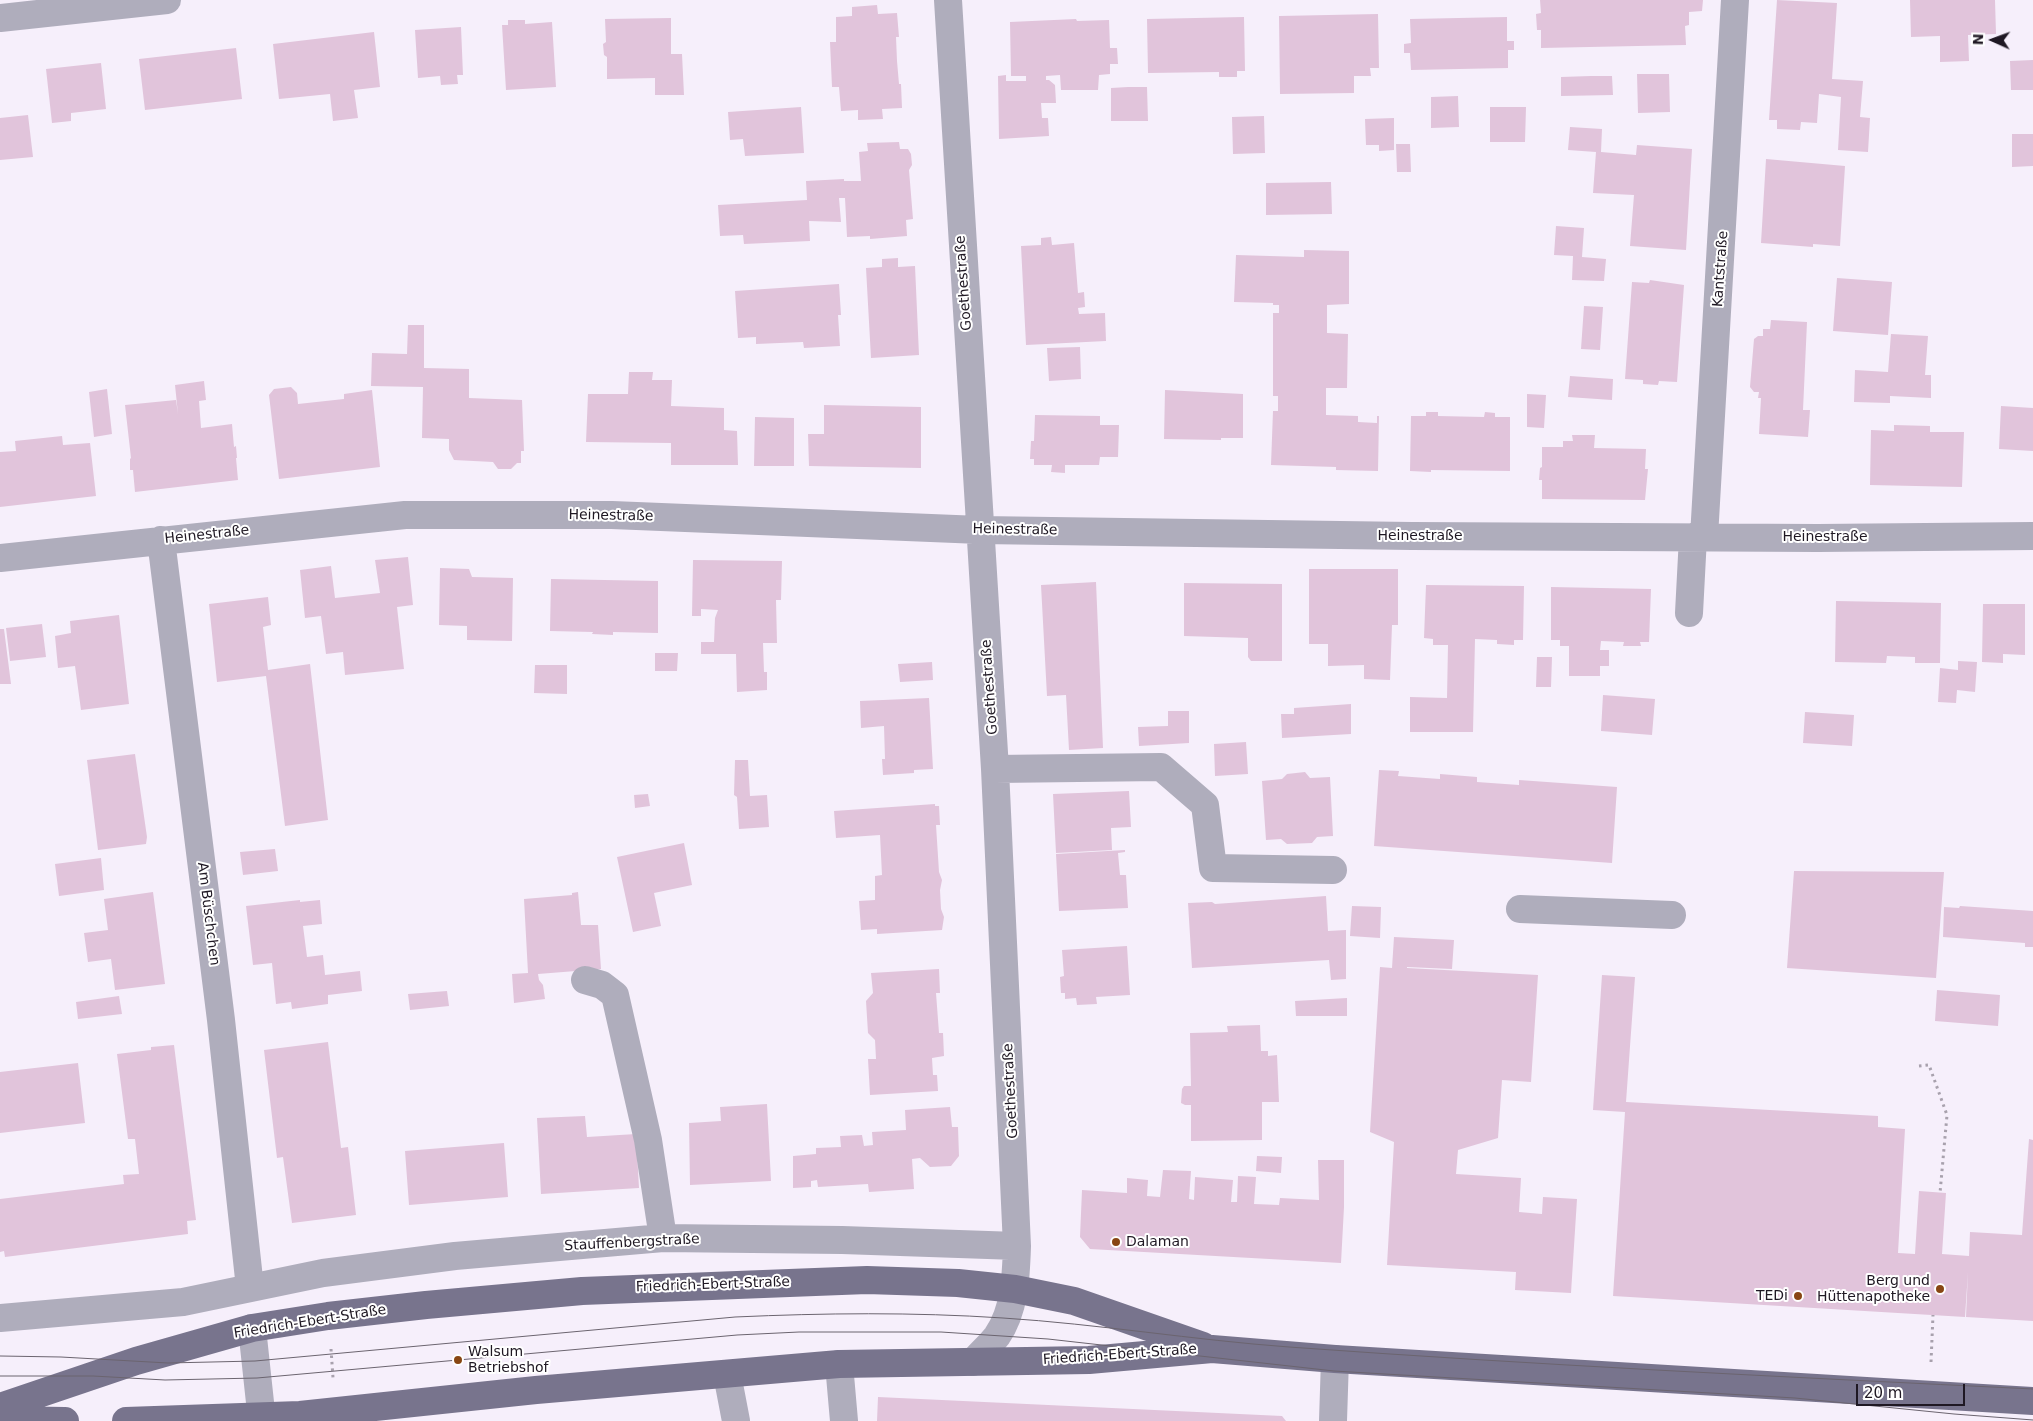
<!DOCTYPE html>
<meta charset="utf-8">
<style>
body{margin:0}
#map{position:relative;width:2033px;height:1421px;overflow:hidden;background:#f6effb;font-family:"DejaVu Sans",sans-serif}
canvas{display:block}
.north{position:absolute;left:1968px;top:15px;width:50px;height:50px;-webkit-text-stroke:4px #fff;paint-order:stroke;rotate:272deg;font-size:14px;font-weight:700;line-height:20px;text-align:center;color:#1f1823}
.north::after{content:'';display:block;margin:auto;width:18px;height:22px;background:#1f1823;clip-path:polygon(50% 0,100% 100%,50% 72%,0 100%)}
.scale{position:absolute;left:1856px;top:1384px;width:109px;height:22px;box-sizing:border-box;border:2px solid #1f1823;border-top:0;padding-left:6px;font-size:15px;line-height:18px;white-space:nowrap;color:#1f1823;-webkit-text-stroke:4px #fff;paint-order:stroke}
</style>
<div id="map">
<canvas width="2033" height="1421"></canvas>
<div class="north">N</div>
<div class="scale">20 m</div>
</div>
<script>
const g = document.querySelector('canvas').getContext('2d');
g.lineJoin = 'round';
function fill(path, color) { g.fillStyle = color; g.fill(path, 'evenodd'); }
function strokePath(path, color, width, dash) { g.strokeStyle = color; g.lineWidth = width; g.lineCap = dash ? 'butt' : 'round'; g.setLineDash(dash || []); g.stroke(path); }
function drawText(font, color, halo, rows, align = 'center') {
  g.font = font + ' "DejaVu Sans",sans-serif'; g.lineWidth = 4; g.setLineDash([]); g.textBaseline = 'middle'; g.strokeStyle = halo; g.fillStyle = color; for (const [text, x, y, turn = 0] of rows) {
    g.save(); g.translate(x, y); g.rotate((+turn || 0) * Math.PI / 180); g.textAlign = isNaN(turn) ? turn : align; if (halo) g.strokeText(text, 0, 0); g.fillText(text, 0, 0); g.restore();
  }
}
const building = new Path2D(`
 M1540 0H1703L1702 11 1689 12V25L1685 26 1686 45 1541 48V30H1537L1536 14 1541 13Z
 M1777 0 1837 3 1832 79 1863 81 1860 117 1870 118 1868 152 1838 150 1841 97 1819 94 1817 123 1801 122 1800 130 1777 129V120H1769Z
 M1910 0H1995L1996 34 1968 35 1969 61 1940 62V36L1911 37Z
 M877 5 878 14 897 13 899 37H896L897 61 899 84H901L902 108 882 109 883 119 858 120V110L841 111 839 87H832L830 42H836V17L852 16V7Z
 M1378 14 1379 68H1370L1371 76H1354V93L1280 94 1279 16Z
 M1244 17 1245 71H1237V77H1219V72L1148 73 1147 19Z
 M1507 17V41H1514V50H1508V68L1411 70 1410 53H1404V44L1411 43 1410 19Z
 M671 18V54H682L684 95H655V78L607 79V57L604 55 603 44 606 42 605 19Z
 M1076 19 1077 21 1109 20 1110 48H1117L1118 64H1110V74L1099 75 1098 90H1061L1060 75 1046 76V80H1049L1055 85 1056 103H1041L1042 118H1048L1049 136 999 139 998 76 1006 75V81H1026V76H1011L1010 22Z
 M508 20H525V24L552 22 556 87 506 90 502 25H508Z
 M461 27 463 75H457L458 84 441 85 440 76 418 78 415 30Z
 M374 32 380 87 354 90 358 118 333 121 330 94 279 99 273 44Z
 M236 48 242 99 145 110 139 59Z
 M2033 60V90H2011L2010 61Z
 M101 63 106 109 71 113V121L52 123 46 69Z
 M1637 74H1669L1670 112 1638 113Z
 M1591 76H1612L1613 95 1561 96V77Z
 M1128 87H1147L1148 121H1111V88Z
 M1458 96 1459 127 1431 128V97Z
 M801 107 804 153 745 156 743 139 730 140 728 112Z
 M1490 107H1526L1525 142H1490Z
 M28 115 33 157 0 160V118Z
 M1264 116 1265 153 1233 154 1232 117Z
 M1394 118V150L1379 151V145H1366L1365 119Z
 M1570 127 1602 129 1601 152 1636 155 1637 145 1692 149 1686 250 1630 246 1634 195 1593 193 1596 152 1568 150Z
 M2012 134H2033V166L2012 167Z
 M899 142 900 149H908L911 154 912 165 909 170 913 219 906 220 907 236 870 239V236L847 237 845 198H839L841 222 809 221 810 241 744 244 743 235 720 236 718 205 807 200 806 181 844 179V181H861L859 152 868 151 867 143Z
 M1396 144H1410L1411 172H1397Z
 M1766 159 1845 166 1840 246 1813 244V247L1761 243Z
 M1331 182 1332 214 1266 215V183Z
 M1556 226 1584 228 1582 257 1606 259 1604 281 1572 280 1573 256 1554 255Z
 M1051 237 1052 245 1074 243 1078 293 1084 292 1085 307 1078 308 1079 314 1105 313 1106 341 1026 345 1021 246 1041 245V238Z
 M1304 250 1349 251V304L1327 305V333L1348 334 1347 388H1326V415L1358 416V422L1377 423V416H1379L1378 471 1336 470V467L1271 465 1273 411H1278V396H1273V313H1279V305H1273V303L1234 302 1236 255 1304 257Z
 M898 258V267L915 266 919 355 871 358 866 268 882 267V259Z
 M1837 278 1892 282 1888 335 1833 331Z
 M1650 280 1684 285 1677 382 1659 381 1658 385 1643 384V380L1625 379 1632 282 1649 283Z
 M839 284 841 315H838L840 346 804 348 803 342 756 344V337L738 338 735 291Z
 M1584 306 1603 307 1600 350 1581 349Z
 M1771 320 1807 322 1803 410H1810L1808 437 1759 434 1761 398H1758L1759 392H1754L1750 387 1754 339 1758 336H1763V329H1770Z
 M408 325H424V368L469 369V398L522 400 524 451H521V463H517L511 469H498L493 462 454 460 449 450V439L422 438 423 387 371 386 372 353 407 354Z
 M1891 334 1928 336 1925 375H1931V398L1890 396V403L1854 402 1855 370 1888 372Z
 M1080 347 1081 379 1049 381 1047 348Z
 M629 372H653L652 380H672L671 406 724 408V430L737 431 738 465H671V443L586 442 588 394H628Z
 M1570 376 1613 379 1612 400 1568 397Z
 M204 381 206 400 199 401 201 428 232 424 234 447 236 446 237 458H236L238 480 135 492 133 470H130V459L131 458 125 405 176 400 178 414 175 385Z
 M291 387 297 393 298 404 344 399V394L372 390 380 467 279 479 269 395 274 389Z
 M107 389 112 434 94 437 89 392Z
 M1165 390 1243 394V438H1221V440L1164 439Z
 M1527 394 1546 395 1544 428 1527 427Z
 M824 405 921 407V468L809 466 808 434H824Z
 M2001 406 2033 408V451L1999 449Z
 M1426 412H1438V416L1484 417 1485 412 1495 413V417H1510V471L1431 470V472L1410 471 1411 416H1426Z
 M1035 415 1100 416V425H1119L1118 457H1100L1099 465H1065V473L1051 472 1052 465H1034V459H1030L1031 441H1034Z
 M755 417 794 418V466H754Z
 M1894 425 1930 426V432H1964L1962 487 1870 485 1871 430 1894 431Z
 M1572 435H1595L1594 448 1646 449 1645 469H1648L1645 500 1542 499V480H1539L1540 468 1542 467V447H1563V441H1573Z
 M62 436 63 445 90 443 96 496 0 507V452L16 451 15 441Z
 M408 557 413 605 397 607 404 669 345 675 343 652 326 654 321 616 305 618 300 570 331 566 335 598 380 593 375 560Z
 M693 560 782 561 781 600H776L777 643H763L764 672H767V690L737 692 736 654H701V642H714L715 618 718 610 701 609V616H692Z
 M440 568 469 569 472 577 513 578 512 641 467 640V626L439 625Z
 M1309 569H1398V625H1392L1390 680 1364 679V665L1328 666V644H1309Z
 M551 579 658 581V633L613 632V635L592 634 593 632 550 631Z
 M1096 582 1103 748 1069 750 1066 695 1047 696 1041 585Z
 M1184 583 1282 584V661H1251L1248 657V638L1184 636Z
 M1426 585 1524 586 1523 640H1514V645L1497 644V640L1475 639 1473 732H1410V697L1447 698 1448 645H1433V639L1424 638Z
 M1551 587 1651 589 1649 642H1640L1641 646H1623L1624 642 1601 641 1600 650H1609V666H1600V676H1569V646H1560V640H1551Z
 M268 597 271 625 263 627 268 670 310 664 328 820 285 826 266 676 217 682 209 604Z
 M1836 601 1941 603 1940 663H1915V657L1887 656 1886 663 1835 662Z
 M1983 604H2025V655L2003 654V663L1982 662Z
 M119 615 129 704 81 710 75 666 58 668 55 636 71 633 70 621Z
 M42 624 46 657 10 661 6 628Z
 M0 629H4L11 684H0Z
 M655 653H678L677 671H655Z
 M1537 657H1552L1551 687H1536Z
 M1958 661 1977 662 1975 692 1957 690 1956 703 1938 702 1940 668 1958 670Z
 M932 662 933 680 900 682 898 664Z
 M535 665H567V694L534 693Z
 M1603 695 1655 699 1652 735 1601 731Z
 M929 698 933 769 914 770V773L883 775 882 759H885L884 726 861 728 860 701Z
 M1351 704V734L1282 738 1281 714H1294V708Z
 M1168 711H1189V743L1139 746 1138 727 1168 726Z
 M1805 712 1854 715 1852 746 1803 743Z
 M1246 742 1248 774 1215 776 1214 744Z
 M135 754 147 837 146 844 98 850 87 760Z
 M735 760H748L750 796 767 795 769 827 739 829 737 797 734 795Z
 M1379 770 1399 771 1398 776 1440 779V774L1477 777V782L1519 785V780L1617 787 1612 863 1374 846Z
 M1305 772 1310 778 1330 777 1333 836 1317 837 1312 843 1287 844 1281 839 1266 840 1262 781 1282 779 1287 774Z
 M1129 791 1131 827 1111 828 1112 850 1056 853 1053 794Z
 M648 794 650 806 635 808 634 795Z
 M935 804V806H939L940 825H936L939 872 942 880 940 890 941 909 944 917 942 930 877 934V929L861 930 859 901 875 900V876L882 875 880 835 836 838 834 811Z
 M684 843 692 885 654 893 661 926 633 932 617 857Z
 M275 849 278 871 243 875 240 852Z
 M1125 850V852L1118 853 1120 875H1126L1128 908 1059 911 1056 854Z
 M101 858 104 890 59 896 55 864Z
 M1794 871 1944 872 1936 978 1787 968Z
 M153 892 165 984 115 990 111 959 88 962 84 933 108 930 104 899Z
 M578 892 581 925H598L601 969 538 974 539 980 543 985 545 999 514 1003 512 974 528 973 524 899 572 895V893Z
 M1326 896 1328 931 1346 930V979L1331 980 1329 960 1192 968 1188 903 1212 902 1215 904Z
 M300 900V902L320 900 322 924 303 926 307 957 323 955 325 975 360 971 362 991 328 995V1004L292 1009 291 1002 276 1004 272 963 253 965 246 906Z
 M1352 906 1381 907 1380 938 1350 936Z
 M1960 906 2033 911V947H2025V943L1943 937 1944 907 1959 908Z
 M1394 937 1454 940 1452 969 1407 967V968L1538 975 1531 1082 1502 1080 1498 1138 1458 1150 1456 1174 1521 1178 1519 1212 1542 1214 1543 1197 1577 1199 1571 1293 1515 1290 1516 1272 1387 1265 1394 1142 1370 1132 1380 967 1392 968Z
 M1127 946 1130 995 1096 997 1097 1004 1077 1005 1076 998 1065 999V993H1061L1060 977 1064 976 1062 950Z
 M939 969 940 993H936L939 1033H943L944 1056 932 1058 933 1075H937L938 1091 870 1095 868 1059H876L875 1040 868 1033 866 1001 873 993 871 973Z
 M1602 975 1635 977 1626 1102 1878 1116V1127L1905 1129 1898 1253 1915 1254 1919 1191 1946 1193 1942 1254 1969 1256 1970 1232 2022 1235 2029 1139 2033 1140V1321L1966 1317 1968 1272 1965 1317 1613 1296 1625 1112 1593 1110Z
 M1937 990 2000 995 1998 1026 1935 1021Z
 M447 991 449 1006 410 1010 408 994Z
 M119 996 122 1014 78 1019 76 1002Z
 M1347 998V1016H1296L1295 1001Z
 M1260 1025 1261 1051H1268V1056L1277 1055 1279 1102H1262V1140L1191 1141V1105H1185L1181 1103 1182 1089 1184 1086H1191L1190 1033 1228 1032 1227 1026Z
 M328 1042 341 1148 348 1147 356 1215 292 1223 283 1157 277 1158 264 1050Z
 M174 1045 196 1220 187 1221 188 1234 5 1257 4 1251 0 1252V1199L124 1184 123 1175 139 1174 135 1139H128L117 1054 151 1050V1047Z
 M78 1063 85 1123 0 1133V1072Z
 M767 1104 771 1181 690 1185 689 1123 721 1121 720 1107Z
 M950 1107 952 1127H958L959 1156 951 1166 930 1167 920 1158 912 1159 914 1189 869 1192 868 1184 818 1187 817 1180 811 1181V1187L793 1188V1156L816 1154V1148L841 1147 840 1136 862 1135 864 1146 873 1145 872 1132 906 1130 905 1110Z
 M585 1116 587 1137 636 1134 639 1188 541 1194 537 1118Z
 M504 1143 508 1197 409 1205 405 1151Z
 M1257 1156 1282 1157 1281 1173 1256 1171Z
 M1318 1160H1344V1207L1341 1263 1090 1249 1080 1237 1082 1190 1127 1193V1178L1148 1180 1147 1196 1160 1197 1163 1170 1191 1171 1189 1199 1194 1200 1195 1177 1233 1180 1231 1202H1237L1238 1176 1256 1177 1254 1204 1279 1205 1280 1198 1319 1200Z
 M878 1397 1282 1416 1286 1421H877Z`);
const path = new Path2D(`
 M1919 1066 1929 1065 1947 1115 1940 1193
 M331 1349 333 1378
 M1931 1362 1933 1315`);
const minor = new Path2D(`
 M948 0 995 769 1017 1246C1016 1276 1015 1310 997 1336 990 1345 981 1353 973 1362
 M0 18 167 0
 M1704 537 1735 0
 M161 540 221 1020 250 1288
 M0 558 405 515H612L980 530 1412 536 1818 538 2033 536
 M1689 613 1693 537
 M995 769 1161 767 1205 805 1213 868 1333 870
 M1520 909 1672 915
 M585 980 602 985 615 995 648 1140 663 1238
 M0 1318 183 1302 323 1273 455 1256 663 1238 842 1240 1017 1246
 M252 1328 262 1421
 M839 1364 844 1421
 M727 1374 736 1421
 M1333 1421 1335 1359`);
const major = new Path2D(`
 M0 1407 136 1361 252 1328 328 1316 426 1305 582 1291 867 1280 958 1283 1015 1289 1074 1301 1203 1346
 M0 1420 65 1421
 M126 1421 300 1415 536 1390 839 1364 1089 1360 1212 1349 1335 1359 2033 1401`);
const tram = new Path2D(`
 M0 1356 61 1357 168 1363 255 1361 735 1317C824 1313 913 1312 1003 1318 1098 1324 1193 1340 1289 1347 1537 1365 1785 1377 2033 1389
 M0 1376H93L165 1380 257 1378 737 1335 799 1332H941L1048 1339 1334 1371 1795 1398 1954 1414 2033 1420`);
const markers = [
 [1116,1242,5,"#884613"],
 [1940,1289,5,"#884613"],
 [1798,1296,5,"#884613"],
 [458,1360,5,"#884613"]
];
const streetNames = [
 ["Kantstraße",1721,269,-86],
 ["Goethestraße",964,283,-94],
 ["Heinestraße",611,516,1],
 ["Heinestraße",1015,530,1],
 ["Heinestraße",207,535,-6],
 ["Heinestraße",1420,536],
 ["Heinestraße",1825,537],
 ["Goethestraße",990,687,-94],
 ["Am Büschchen",208,914,83],
 ["Goethestraße",1011,1091,-93],
 ["Stauffenbergstraße",632,1243,-3],
 ["Friedrich-Ebert-Straße",713,1285,-2],
 ["Friedrich-Ebert-Straße",310,1322,-9],
 ["Friedrich-Ebert-Straße",1120,1355,-4]
];
const poiNames = [
 ["Dalaman",1126,1242],
 ["Berg und",1930,1281,"right"],
 ["Hüttenapotheke",1930,1297,"right"],
 ["TEDi",1788,1296,"right"],
 ["Walsum",468,1352],
 ["Betriebshof",468,1368]
];
fill(building, '#e1c4db');
strokePath(path, '#a8a1ad', 3, [2.5, 4]);
strokePath(minor, '#afadbc', 28);
strokePath(major, '#78748d', 28);
strokePath(tram, '#6b646f', 1);
for (const [x, y, r, color] of markers) { const dot = new Path2D(); dot.arc(x, y, r, 0, 2 * Math.PI); g.fillStyle = color; g.fill(dot); strokePath(dot, '#fff', 2); }
drawText('14px', '#1f1823', '#fff', streetNames);
drawText('14px', '#1f1823', '#fff', poiNames, 'left');
</script>
